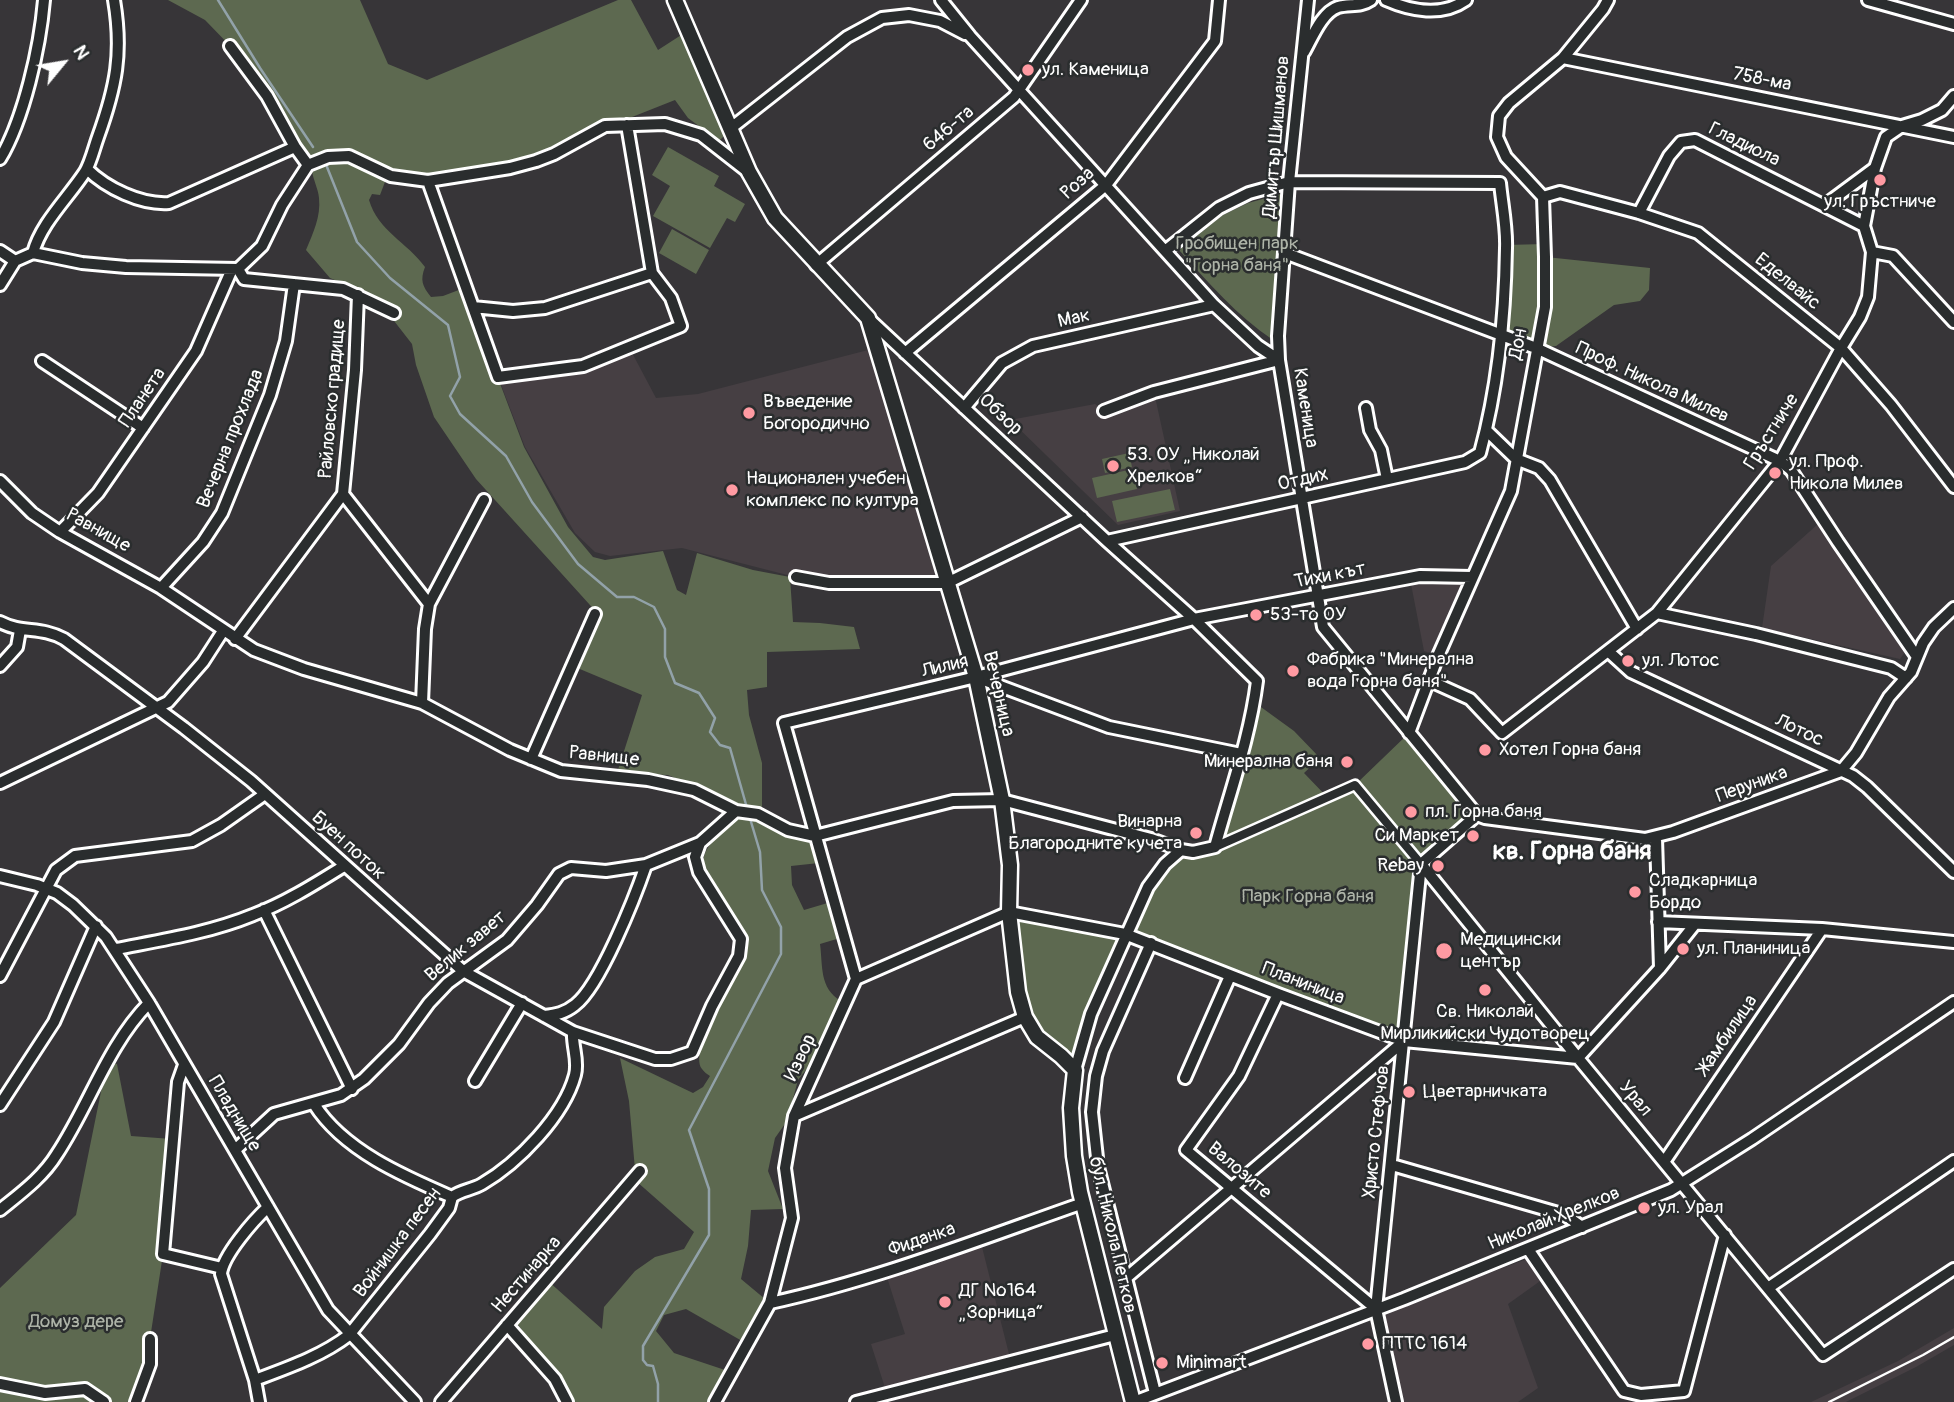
<!DOCTYPE html>
<meta charset="utf-8">
<style>
body{margin:0}
#map{position:relative;width:1954px;height:1402px;overflow:hidden;background:#373538;font-family:Pangolin,sans-serif}
canvas{display:block}
.north{position:absolute;left:28px;top:28px;width:70px;height:70px;-webkit-text-stroke:5px #2a2d2e;paint-order:stroke;rotate:60deg;font-size:19px;font-weight:700;line-height:28px;text-align:center;color:#fff}
.north::after{content:'';display:block;margin:auto;width:24px;height:32px;background:#fff;clip-path:polygon(50% 0,100% 100%,50% 72%,0 100%)}
</style>
<div id="map">
<canvas width="1954" height="1402"></canvas>
<div class="north">N</div>
</div>
<script>
const g = document.querySelector('canvas').getContext('2d');
g.lineJoin = 'round';
function fill(path, color) { g.fillStyle = color; g.fill(path, 'evenodd'); }
function strokePath(path, color, width, dash) { g.strokeStyle = color; g.lineWidth = width; g.lineCap = dash ? 'butt' : 'round'; g.setLineDash(dash || []); g.stroke(path); }
function drawText(font, color, halo, rows, align = 'center') {
  g.font = font + ' Pangolin,sans-serif'; g.lineWidth = 5; g.setLineDash([]); g.textBaseline = 'middle'; g.strokeStyle = halo; g.fillStyle = color; for (const [text, x, y, turn = 0] of rows) {
    g.save(); g.translate(x, y); g.rotate((+turn || 0) * Math.PI / 180); g.textAlign = isNaN(turn) ? turn : align; if (halo) g.strokeText(text, 0, 0); g.fillText(text, 0, 0); g.restore();
  }
}
const built = new Path2D(`
 M630 349 656 398 698 394 872 349 942 581 829 583 795 577 682 548 610 556 595 552 575 533 525 447 498 377 583 366Z
 M1154 392 1180 511 1118 525 1010 420 1095 404 1104 410Z
 M1818 524 1905 652 1900 659 1762 628 1771 566Z
 M1476 578 1441 657 1424 651 1411 584Z
 M980 1239 1011 1362 887 1394 871 1344 905 1334 885 1271Z
 M1527 1259 1543 1279 1508 1304 1538 1388 1518 1402H1401L1383 1312Z
 M1954 1328V1345L1916 1367 1846 1402H1811L1898 1361Z`);
const green = new Path2D(`
 M168 0H360L388 64 427 80 618 0H631L658 50 689 30 703 83 725 135 719 141 688 118 675 100 627 119 604 121 528 163 428 181 388 174 380 195 372 194 369 200C378 231 407 242 425 267 420 280 422 286 431 297L443 296 464 288 524 447 568 527 593 557 605 560 663 551 677 590 686 595 697 553 753 570 790 577 793 622 820 623 854 627 860 649 767 652V687L747 690 749 715 762 763V811L780 833 812 841 819 863 791 866 792 885 804 910 831 902 840 938 820 944C823 966 819 988 841 1001L813 1061 798 1080 787 1121 775 1138 768 1171 783 1209 751 1210 748 1246 741 1279 765 1299 755 1322 742 1341 686 1309 664 1315 656 1331 674 1353 728 1371 711 1402H571L558 1377 515 1321 548 1281 602 1329 604 1307 635 1271 655 1257 684 1249 694 1232 636 1181 629 1101 620 1058 693 1093 703 1087 710 1076C707 1074 704 1072 702 1069 687 1048 741 975 746 950 750 923 713 894 705 869 697 847 724 835 732 819 734 815 733 808 734 803L668 775 617 773 642 695 575 667 599 615 476 479 434 417 416 365 412 344 391 317 386 302 330 278 306 250C313 233 321 217 319 198 318 188 313 180 312 170L317 166 349 156 308 165 236 52 205 20Z
 M668 147 719 176 714 186 745 204 735 222 727 218 710 248 653 216 670 186 652 175Z
 M1281 194 1272 320 1273 340C1237 316 1208 282 1179 250L1223 215 1248 203Z
 M672 229 709 250 696 274 659 253Z
 M1545 244 1546 257 1650 268 1649 290 1640 301 1614 305 1556 346 1536 348 1501 335 1506 245Z
 M1129 453 1132 467 1105 473 1102 459Z
 M1133 469 1137 489 1097 498 1092 478Z
 M1170 489 1175 510 1117 522 1112 501Z
 M1254 702 1294 731 1320 758 1304 773 1328 798 1355 785 1409 733 1477 815 1421 864 1404 1041 1126 934 1075 1070 1025 1017 1009 912 1126 934 1148 887 1181 850 1215 846Z
 M107 1062 117 1064 131 1136 172 1139 163 1254 150 1339 136 1402H0V1288L76 1215Z`);
const stream = new Path2D(`
 M218 0 260 68 313 147
 M327 167 357 242 390 278 448 325 460 377 450 396 460 414 506 456 532 502 578 564 617 597H634L654 607 665 629V657L675 683 699 693 715 718 710 732 720 745 730 748 747 808
 M658 1402V1384L653 1366 647 1365 643 1360V1346L709 1235V1189L689 1130 781 954V927L762 890 760 852 749 815`);
const pedestrian = new Path2D(`
 M1215 847 1355 785 1421 864`);
const minor = new Path2D(`
 M941 0 970 36 1214 305 1258 346 1279 360 1323 627 1477 815
 M1386 0C1411 11 1442 17 1466 0
 M1868 0 1954 24
 M230 46 267 96 295 147 308 165
 M1304 52C1312 38 1322 12 1338 7 1350 4 1361 7 1371 0
 M1563 58 1954 137
 M731 128 847 37 882 18 909 15 940 21 965 34
 M0 159C24 119 40 47 44 0
 M87 169C106 188 141 205 169 203L295 147
 M428 181 498 377 583 366 681 326 671 298 652 273 627 125
 M1543 197 1560 192 1639 213 1698 233 1841 348 1891 405 1954 487
 M1825 205 1875 168
 M1639 213 1669 156 1681 142 1695 140 1864 226
 M0 251 15 261
 M1872 252 1893 256 1954 322
 M33 253 82 263 126 267 238 269 262 246 282 205 308 165 328 157 349 156 391 176 428 181 510 168 536 161 554 154 605 126 665 124 701 135 747 171
 M33 253C41 223 68 198 85 172 91 162 94 148 98 137 116 87 123 53 114 0
 M1285 253 1536 348 1780 461 1791 470 1838 542 1917 657
 M816 265 1014 97 1081 0
 M238 269 244 279 343 289 394 313
 M0 285 15 261 33 253
 M473 307 513 311 545 308 652 273
 M905 353 1106 185 1215 41 1219 0
 M42 361 143 428
 M964 408 1002 363 1033 346 1214 305
 M1366 408 1370 430 1381 450 1387 479
 M1104 411 1154 392 1279 360 1278 336 1289 182 1308 0
 M1486 430 1516 459 1539 468 1550 480 1637 629
 M0 481 32 513 60 532 161 588 254 650 304 669 422 703 510 750 561 771 648 780 694 790 736 811 758 814 788 830 815 836 953 801 1002 800 1151 839 1181 850 1193 852 1215 847C1230 792 1250 737 1257 681L1194 619 1107 541 869 319
 M343 494 429 604
 M60 532 98 493 196 351 232 269
 M1107 541 1465 462 1480 453C1498 387 1505 316 1506 248 1507 227 1502 204 1500 183L1289 182 1249 193 1219 208 1165 251
 M796 577 829 583H947L1082 517
 M161 588 203 542 222 513 270 395 286 341 294 284
 M1657 613 1756 634 1891 668 1906 678
 M0 622C23 634 40 626 64 639L184 728 251 781 463 971 573 1032 655 1059H671L692 1052 712 1006 739 956 741 939 699 872 695 857 700 843
 M235 639 343 494 355 370 358 295
 M1608 651 1631 672 1853 776 1867 787 1954 872
 M0 666 17 647 20 630
 M976 677 1109 727 1241 754
 M1428 680 1470 699 1502 733 1657 613 1780 461 1841 348 1860 317 1868 297 1872 252 1864 226 1875 168 1886 137 1902 126 1922 120 1942 110 1954 96
 M422 703 425 629 429 604 484 500
 M1409 733 1438 656 1511 491 1545 307V257L1543 197 1506 157 1497 137 1499 116 1509 103 1563 58 1603 9 1608 0
 M531 759 595 614
 M0 783 168 702 203 662 223 631
 M1477 815 1485 818 1645 839 1673 832 1841 771 1856 753 1889 697 1911 672 1923 643 1934 627 1954 608
 M1656 838 1660 968
 M1421 864 1578 1058 1823 1355 1954 1269
 M1421 864 1477 815
 M0 876 37 885 57 893 73 905 106 937 149 1003 328 1310 415 1402
 M264 910 352 1089
 M1658 922 1822 929 1954 942
 M1151 943 1103 1051 1096 1076 1092 1112 1098 1167 1155 1393
 M116 949C162 940 209 933 253 915 285 903 315 884 344 866
 M0 976 56 870 75 856 192 841 221 825 265 794
 M856 979 1009 912 1125 934 1278 994 1404 1041 1578 1058
 M1278 994 1239 1076 1186 1150 1376 1309
 M544 1016C556 1015 565 1013 575 1005 600 986 635 897 646 865
 M1578 1058 1660 968 1695 924
 M184 1065 178 1082 163 1254 222 1268
 M1075 1070 1091 1014 1148 887 1165 864 1181 850
 M1185 1078 1230 976
 M475 1081 522 1003
 M314 1104C343 1150 403 1176 452 1197
 M0 1105 54 1022 96 926
 M794 1116 1025 1017
 M235 1150 274 1114 341 1095 364 1079 399 1044 429 1003 448 983 507 940 537 905 559 874 571 868 606 871 646 865 700 843 736 811
 M1664 1162 1822 929
 M1392 1165 1565 1215 1582 1227
 M0 1210C21 1193 43 1177 57 1154 90 1104 107 1046 149 1003
 M1528 1249 1624 1391 1641 1395 1684 1391 1725 1235
 M1126 1278 1404 1041
 M1768 1288 1954 1161
 M770 1303C876 1280 980 1239 1083 1203
 M507 1325 555 1379 567 1402
 M255 1380C287 1368 322 1356 349 1335L430 1234 449 1208 452 1197C461 1190 472 1190 482 1184 518 1163 564 1116 575 1075 579 1060 572 1047 573 1032
 M0 1384 45 1393 85 1389 104 1402
 M136 1402 150 1364V1339
 M259 1402 255 1380 221 1274C223 1255 254 1220 268 1207
 M441 1402 640 1171
 M715 1402 770 1303 792 1218 785 1168 794 1116 856 979 784 723 976 677 1194 619 1420 576 1472 577
 M856 1402 1115 1335
 M1134 1402 1404 1299 1671 1190 1752 1139 1954 1002
 M1396 1402 1376 1309 1421 864`);
const tertiary = new Path2D(`
 M675 0 749 172 775 218 868 318 976 677 1002 800 1010 865 1009 912 1018 992 1025 1017 1037 1037 1061 1056 1075 1070 1071 1108 1074 1156 1080 1192 1133 1402`);
const rail = new Path2D(`
 M1829 1402 1923 1355 1954 1337`);
const markers = [
 [1028,70,7,"#ff9aa2"],
 [1880,180,7,"#ff9aa2"],
 [749,413,7,"#ff9aa2"],
 [1113,466,7,"#ff9aa2"],
 [1775,473,7,"#ff9aa2"],
 [732,490,7,"#ff9aa2"],
 [1256,615,7,"#ff9aa2"],
 [1628,661,7,"#ff9aa2"],
 [1293,671,7,"#ff9aa2"],
 [1485,750,7,"#ff9aa2"],
 [1347,762,7,"#ff9aa2"],
 [1411,812,7,"#ff9aa2"],
 [1196,833,7,"#ff9aa2"],
 [1473,836,7,"#ff9aa2"],
 [1438,866,7,"#ff9aa2"],
 [1635,892,7,"#ff9aa2"],
 [1683,949,7,"#ff9aa2"],
 [1444,951,9,"#ff9aa2"],
 [1485,990,7,"#ff9aa2"],
 [1409,1092,7,"#ff9aa2"],
 [1644,1208,7,"#ff9aa2"],
 [945,1302,7,"#ff9aa2"],
 [1368,1344,7,"#ff9aa2"],
 [1162,1363,7,"#ff9aa2"]
];
const poiNames = [
 ["ул. Каменица",1042,70],
 ["ул. Гръстниче",1880,202,"center"],
 ["Въведение",763,402],
 ["Богородично",763,424],
 ["53. ОУ „Николай",1127,455],
 ["Хрелков“",1127,477],
 ["ул. Проф.",1789,462],
 ["Никола Милев",1789,484],
 ["Национален учебен",746,479],
 ["комплекс по култура",746,501],
 ["53-то ОУ",1270,615],
 ["Фабрика \"Минерална",1307,660],
 ["вода Горна баня\"",1307,682],
 ["ул. Лотос",1642,661],
 ["Хотел Горна баня",1499,750],
 ["Минерална баня",1333,762,"right"],
 ["пл. Горна баня",1425,812],
 ["Винарна",1182,822,"right"],
 ["Благородните кучета",1182,844,"right"],
 ["Си Маркет",1459,836,"right"],
 ["Rebay",1424,866,"right"],
 ["Сладкарница",1649,881],
 ["Бордо",1649,903],
 ["Медицински",1460,940],
 ["център",1460,962],
 ["ул. Планиница",1697,949],
 ["Св. Николай",1485,1012,"center"],
 ["Мирликийски Чудотворец",1485,1034,"center"],
 ["Цветарничката",1423,1092],
 ["ул. Урал",1658,1208],
 ["ДГ №164",959,1291],
 ["„Зорница“",959,1313],
 ["ПТТС 1614",1382,1344],
 ["Minimart",1176,1363]
];
const streetNames = [
 ["758-ма",1762,80,11],
 ["646-та",949,129,-40],
 ["Димитър Шишманов",1277,137,-85],
 ["Гладиола",1744,145,26],
 ["Роза",1078,184,-42],
 ["Еделвайс",1787,282,39],
 ["Мак",1074,319,-13],
 ["Дон",1519,344,-79],
 ["Проф. Никола Милев",1652,383,25],
 ["Планета",143,398,-56],
 ["Райловско градище",333,399,-85],
 ["Каменица",1305,408,81],
 ["Обзор",1000,415,43],
 ["Гръстниче",1772,432,-58],
 ["Вечерна прохлада",231,439,-68],
 ["Отдих",1303,480,-13],
 ["Равнище",98,531,29],
 ["Тихи кът",1330,576,-11],
 ["Лилия",945,667,-14],
 ["Вечерница",998,694,77],
 ["Лотос",1799,731,25],
 ["Равнище",604,757,6],
 ["Перуника",1752,785,-20],
 ["Буен поток",348,846,42],
 ["Велик завет",466,947,-40],
 ["Планиница",1303,984,21],
 ["Жамбилица",1728,1035,-56],
 ["Извор",801,1058,-65],
 ["Урал",1635,1099,50],
 ["Пладнище",234,1114,59],
 ["Христо Стефчов",1377,1132,-84],
 ["Валозите",1239,1171,40],
 ["Николай Хрелков",1554,1219,-22],
 ["бул. Никола Петков",1112,1235,77],
 ["Фиданка",922,1240,-19],
 ["Войнишка песен",398,1243,-53],
 ["Нестинарка",527,1275,-49]
];
const parkNames = [
 ["Гробищен парк",1237,244],
 ["\"Горна баня\"",1237,266],
 ["Парк Горна баня",1308,897],
 ["Домуз дере",76,1322]
];
const districtNames = [
 ["кв. Горна баня",1572,852]
];
fill(built, '#463f43');
fill(green, '#5d6950');
strokePath(stream, '#92a2a9', 2.5);
strokePath(pedestrian, '#fff', 13);
strokePath(minor, '#fff', 16);
strokePath(tertiary, '#fff', 19);
strokePath(pedestrian, '#2a2d2e', 8);
strokePath(minor, '#2a2d2e', 10);
strokePath(tertiary, '#2a2d2e', 14);
strokePath(rail, '#fff', 2.5);
for (const [x, y, r, color] of markers) { const dot = new Path2D(); dot.arc(x, y, r, 0, 2 * Math.PI); g.fillStyle = color; g.fill(dot); strokePath(dot, '#2a2d2e', 2.5); }
drawText('19px', '#fff', '#2a2d2e', poiNames, 'left');
drawText('19px', '#fff', '#2a2d2e', streetNames);
drawText('19px', '#aeb4a8', '#2a2d2e', parkNames);
drawText('bold 26px', '#fff', '#2a2d2e', districtNames);
</script>
